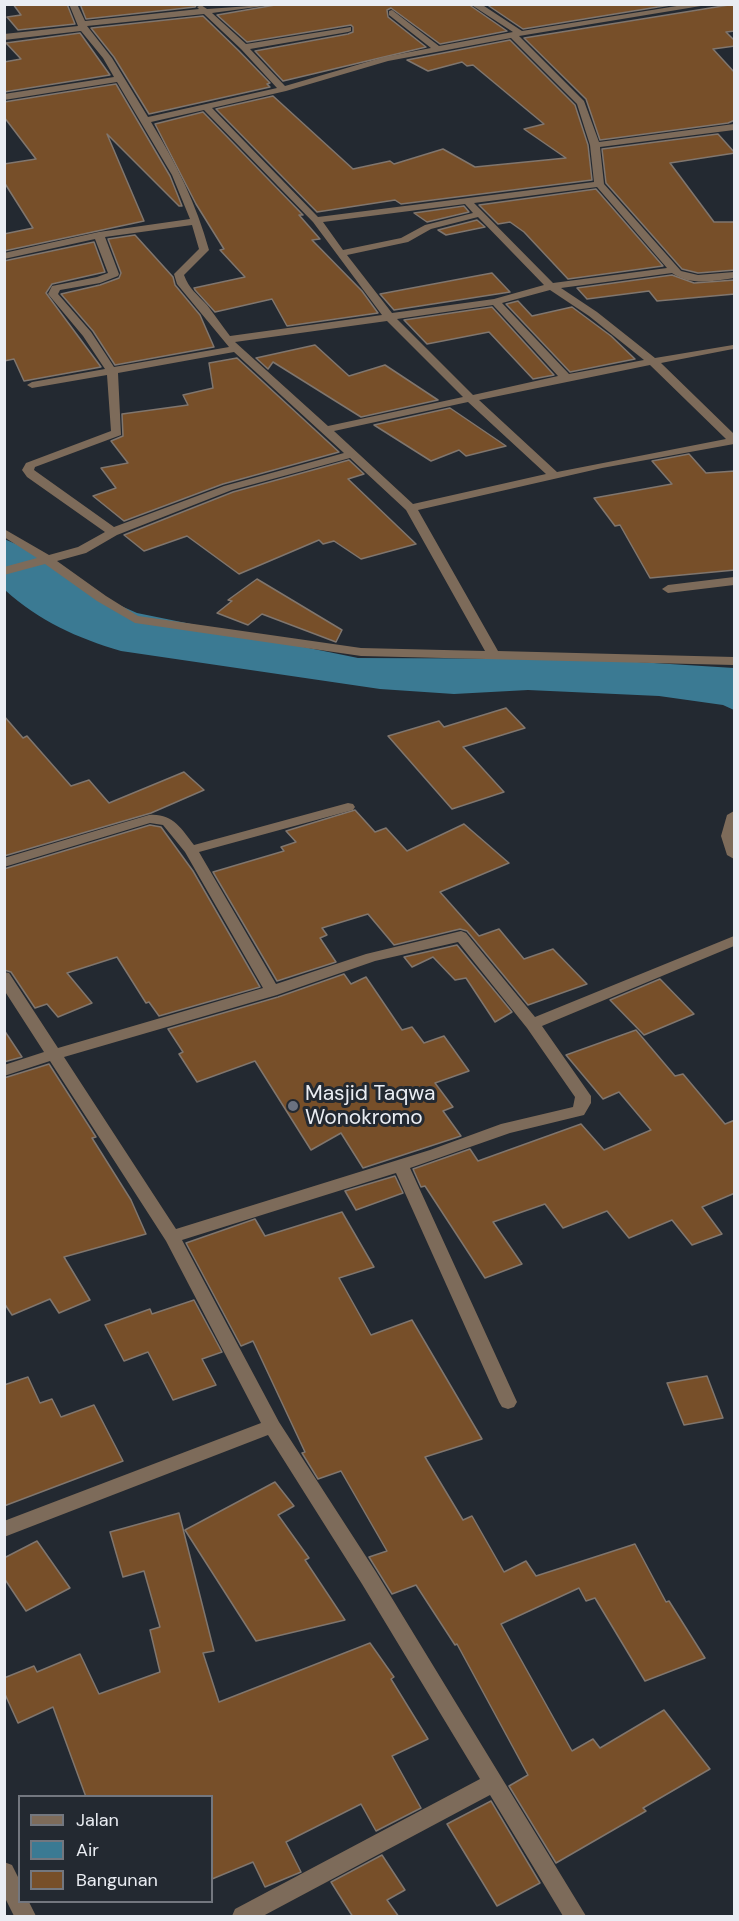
<!DOCTYPE html>
<style>
body{margin:0}
#map{position:relative;width:739px;height:1921px;overflow:hidden;background:#232931;font-family:"DM Sans",sans-serif}
canvas{display:block}
.frame{position:absolute;inset:0;border:6px solid #eaedf3;pointer-events:none}
.legend{position:absolute;left:18px;top:1795px;width:195px;height:108px;box-sizing:border-box;background:#232931;border:2px solid #73777f;margin:0;padding:8px 10px;list-style:none;font-size:18px;color:#eaedf3}
.legend li{display:flex;align-items:center;gap:12px;height:30px}
.legend b{width:30px;border:2px solid #73777f}
</style>
<div id="map">
<canvas width="739" height="1921"></canvas>
<div class="frame"></div>
<ul class="legend">
<li><b style="height:8px;background:#7d6b5a"></b>Jalan</li>
<li><b style="height:16px;background:#3b7a93"></b>Air</li>
<li><b style="height:16px;background:#774f29"></b>Bangunan</li>
</ul>
</div>
<script>
const g = document.querySelector('canvas').getContext('2d');
g.lineJoin = 'round';
function fill(path, color) { g.fillStyle = color; g.fill(path, 'evenodd'); }
function strokePath(path, color, width, dash) { g.strokeStyle = color; g.lineWidth = width; g.lineCap = dash ? 'butt' : 'round'; g.setLineDash(dash || []); g.stroke(path); }
function drawText(font, color, halo, rows, align = 'center') {
  g.font = font + ' "DM Sans",sans-serif'; g.lineWidth = 6; g.setLineDash([]); g.textBaseline = 'middle'; g.strokeStyle = halo; g.fillStyle = color; for (const [text, x, y, turn = 0] of rows) {
    g.save(); g.translate(x, y); g.rotate((+turn || 0) * Math.PI / 180); g.textAlign = isNaN(turn) ? turn : align; if (halo) g.strokeText(text, 0, 0); g.fillText(text, 0, 0); g.restore();
  }
}
const water = new Path2D(`
 M4 539 45 556 103 598 137 613 358 658 590 659 734 668V710L723 705 659 696 528 690 454 694 380 689 121 651C77 638 39 621 5 590Z`);
const building = new Path2D(`
 M13 4H67L75 24 18 30 7 17 21 15Z
 M80 4H197L195 7 86 19Z
 M281 4H468L507 31 440 44 391 8 387 10 388 17 426 47 283 81 255 51 348 34 353 32V27L351 25 247 42 217 15Z
 M486 4H669L670 5 523 29Z
 M735 4V31L726 32 735 41V46L713 49 735 73V120L728 123 600 140 586 99 524 38Z
 M203 16 239 51 270 83 267 84 270 87 149 114 114 57 91 28Z
 M80 33 110 75 4 92V62L21 59 6 43Z
 M510 40 575 105 588 145 592 180 401 204 395 200 317 212 216 109 273 96 353 169 390 161 394 164 443 149 475 167 566 158 524 129 544 124 473 65 467 66 462 62 428 71 407 60Z
 M116 84 170 176 182 206H179L107 134 144 221 4 251V234L33 228 4 182V164L36 159 4 117V102Z
 M203 112 303 215H299L320 239 312 240 362 291 378 313 287 326 272 299 215 312 195 290 194 288 245 277 220 250 224 249 196 204 155 124Z
 M718 134 735 153 670 163 714 222H735V270L698 273 682 269 606 183 602 149Z
 M596 189 663 266 568 279 524 232 510 222 498 224 479 205Z
 M464 206 469 212 427 222 414 213Z
 M477 220 485 227 446 235 438 230Z
 M135 235 173 277 175 285 200 315 214 347 115 365 93 331 61 294 100 285 119 278 121 273 108 239Z
 M94 242 105 272 52 284 46 293 101 367 24 381 14 359 4 361V261Z
 M492 273 510 292 394 310 380 294Z
 M672 275 694 283 735 280V294L657 301 649 291 587 299 577 288Z
 M518 301 532 316 572 307 611 336 635 359 570 372 506 304Z
 M492 307 554 375 533 379 489 332 427 344 404 320Z
 M315 345 349 376 385 365 438 400 361 417 273 362 268 369 256 358Z
 M237 358 339 452 223 484 124 521 93 496 116 488 101 468 128 463 111 441 123 436 122 414 188 405 183 395 213 388 209 363Z
 M450 408 506 446 466 456 459 450 431 461 374 425Z
 M689 454 706 473 735 471V570L650 578 620 525 615 526 594 498 672 484 652 461Z
 M349 460 364 474 348 479 416 544 361 559 334 541 323 544 319 540 239 574 187 536 144 551 124 535 233 492Z
 M257 579 342 630 336 642 262 614 248 625 217 613 232 601 228 600Z
 M506 708 525 728 463 747 504 792 452 809 388 736 439 721 444 727Z
 M4 716 23 738 27 736 71 786 89 780 109 803 184 772 204 790 151 813 4 856Z
 M355 810 375 832 386 828 407 851 464 824 509 863 440 892 479 936 499 929 524 959 553 949 587 984 528 1005 467 931 460 929 394 945 368 914 322 928 327 935 320 938 336 962 277 981 213 872 284 851 281 847 296 842 286 831Z
 M150 825 161 827 193 871 260 987 159 1016 149 1002 146 1003 117 957 67 973 92 1003 58 1017 47 1004 35 1008 11 972 4 970V869Z
 M457 945 512 1012 495 1022 466 978 455 980 433 957 412 967 404 957Z
 M344 974 351 984 366 977 402 1030 412 1027 424 1043 444 1036 469 1071 435 1083 453 1107 443 1111 461 1136 363 1168 341 1133 311 1150 255 1061 197 1082 179 1054 183 1052 168 1029 278 997Z
 M660 979 694 1014 644 1035 610 1000Z
 M4 1030 22 1057 4 1062Z
 M636 1030 675 1076 683 1074 725 1124 735 1120V1193L702 1207 722 1234 692 1245 672 1220 629 1238 607 1211 563 1228 545 1204 493 1222 522 1264 485 1278 425 1186 421 1187 413 1169 470 1149 478 1161 581 1124 604 1150 651 1130 619 1092 603 1099 566 1055Z
 M49 1064 96 1137 92 1138 131 1200 146 1234 64 1257 90 1300 59 1313 50 1299 12 1315 4 1303V1078Z
 M395 1176 403 1193 356 1210 345 1191Z
 M342 1212 374 1267 339 1278 371 1335 412 1320 482 1439 425 1457 463 1520 472 1516 504 1572 526 1561 536 1576 635 1544 666 1602 669 1601 705 1658 645 1681 595 1598 586 1601 579 1588 501 1624 572 1751 593 1739 600 1748 664 1710 710 1769 643 1808 646 1811 556 1863 509 1786 528 1775 457 1644 455 1645 416 1585 392 1594 369 1557 387 1551 341 1471 318 1479 302 1453 305 1452 253 1341 241 1346 186 1243 255 1219 265 1236Z
 M194 1300 222 1352 202 1359 216 1385 173 1400 148 1352 124 1361 105 1325 150 1309 152 1314Z
 M707 1376 723 1418 684 1425 667 1383Z
 M28 1377 40 1403 52 1399 61 1417 94 1405 123 1461 4 1506V1385Z
 M275 1482 294 1506 278 1515 309 1558 305 1560 345 1620 256 1641 185 1530Z
 M179 1513 214 1651 203 1653 219 1702 370 1643 394 1677 391 1679 428 1739 392 1756 421 1808 376 1831 361 1804 286 1842 301 1872 265 1887 253 1862 212 1879V1797H86L53 1707 18 1723 4 1692V1678L34 1666 37 1672 80 1654 99 1694 160 1672 150 1630 160 1627 144 1571 123 1577 110 1532Z
 M37 1541 70 1588 26 1611 4 1578V1558Z
 M491 1801 540 1883 497 1906 447 1824Z
 M382 1855 405 1890 387 1900 399 1917H353L331 1882Z`);
const minor = new Path2D(`
 M69 4H77L85 21 199 9 197 7 201 5 207 9 279 4 212 13 246 44 351 27V31L348 32 250 49 285 86 384 57 431 48 389 15V11L392 10 439 46 513 32 470 4H481L522 31 689 4H713L519 36 584 101 599 142 734 124V130L600 147 604 184 681 271 698 275 734 272V278C714 281 690 286 672 273L561 288 597 312 655 358 733 345V349L661 363 734 434V444L602 468 418 510 498 651 734 657V665L361 656 135 623 97 601 45 564 4 575V567L37 558 4 537V529L49 555 78 547 105 532 27 477 22 470 26 463 111 431 107 375 32 388 27 385 32 382 105 369 83 336 48 294 52 286 97 277 108 273 95 239 4 259V253L99 232 190 219 172 175 117 82 4 100V94L114 77 103 58 81 31 4 40V34L78 26ZM204 14 241 49 277 88 148 117 112 58 87 26ZM511 38 577 104 590 145 594 182 318 217 212 108 286 91 388 61ZM204 110 313 222 382 315 230 336C222 326 215 315 207 305 197 294 189 289 184 275L209 250C196 203 177 165 151 122ZM597 187 667 268 553 283 474 203ZM465 204 473 213 425 225 401 238 343 250 323 222ZM478 217 544 285 494 299 392 313 347 255 408 242 431 229ZM192 225 199 249 174 274 177 284 229 347 114 367 91 332 58 294 60 290 100 283 118 276 119 274 105 237ZM550 290 589 316 644 360 569 374 502 303ZM493 305 558 376 473 395 397 319ZM387 321 463 397 328 426 235 342ZM234 352 344 453 224 486 114 527 34 470 35 467 121 435 118 373ZM650 365 726 439 557 472 479 400ZM468 402 546 474 413 504 334 431ZM350 458 406 510 485 651 361 648 138 616 106 596 57 561 86 553 117 535 232 490Z
 M734 577V585L668 593 662 589 668 585Z
 M348 803 353 804 355 807 353 810 199 852 276 984 366 954 461 931 466 933 535 1017 734 936V946L542 1026 591 1096V1103L584 1115 510 1133 410 1168 517 1402 514 1407 508 1409 502 1407 499 1402 396 1173 182 1240 279 1422 376 1572 586 1916H563L490 1795 263 1916H232L235 1909 480 1779 362 1584 268 1435 4 1537V1521L261 1423 166 1241 50 1061 4 1076V1065L44 1052 4 990V972L9 973 58 1048 263 988 185 852 163 825 150 823 4 867V858L149 815C172 813 181 828 194 845ZM458 942 527 1028 575 1097 573 1107 501 1124 430 1150 176 1229 64 1057 277 995 375 961Z
 M734 811V859L727 855 721 836 727 815Z
 M4 1862 12 1865 20 1881V1902H29L36 1916H14L4 1896Z`);
const markers = [
 [293,1106,6,"#6b7280"]
];
const poiNames = [
 ["Masjid Taqwa",305,1094],
 ["Wonokromo",305,1118]
];
fill(water, '#3b7a93');
fill(building, '#774f29');
strokePath(building, '#80766e', 1.5);
fill(minor, '#7d6b5a');
for (const [x, y, r, color] of markers) { const dot = new Path2D(); dot.arc(x, y, r, 0, 2 * Math.PI); g.fillStyle = color; g.fill(dot); strokePath(dot, '#232931', 2); }
drawText('21px', '#eaedf3', '#232931', poiNames, 'left');
</script>
